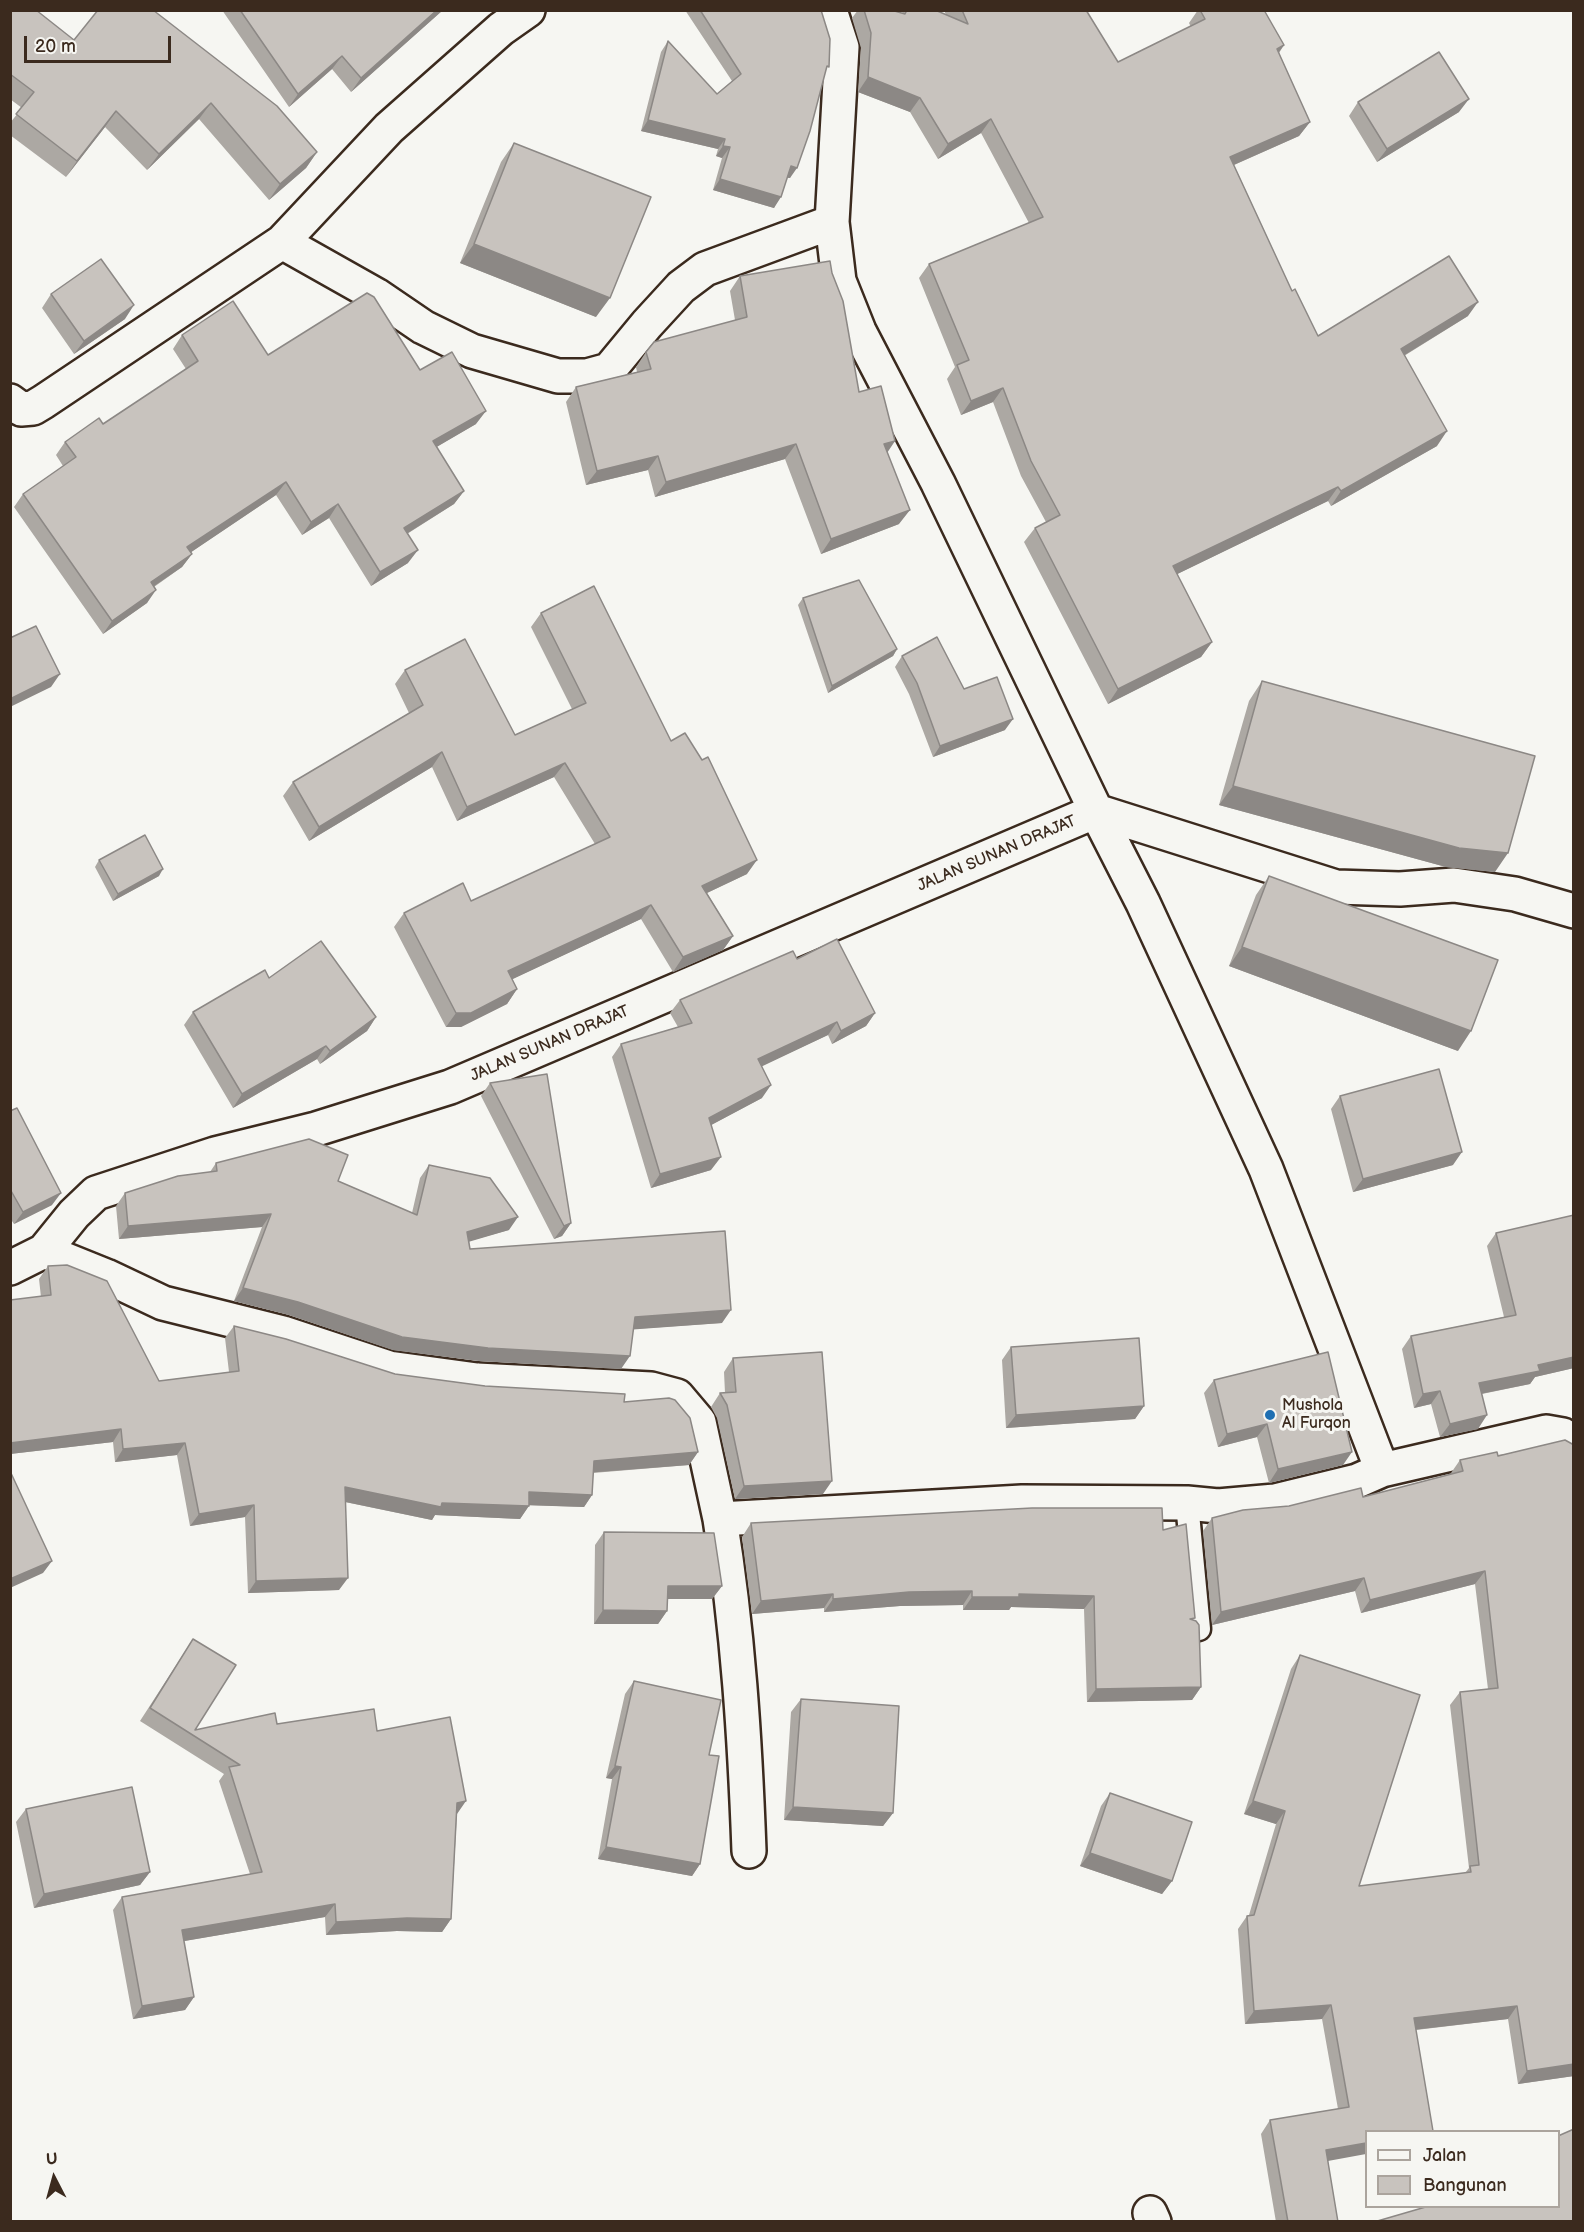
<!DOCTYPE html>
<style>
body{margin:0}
#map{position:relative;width:1584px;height:2232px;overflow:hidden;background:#f6f6f2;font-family:"Balsamiq Sans",sans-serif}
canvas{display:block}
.frame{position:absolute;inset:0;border:12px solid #3b2a1e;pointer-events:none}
.legend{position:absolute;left:1365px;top:2130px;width:195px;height:78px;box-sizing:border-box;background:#f6f6f2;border:2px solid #aba49d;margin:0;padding:8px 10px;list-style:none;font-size:18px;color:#3b2a1e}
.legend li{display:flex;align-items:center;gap:12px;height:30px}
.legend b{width:30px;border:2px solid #aba49d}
.north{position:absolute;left:24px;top:2148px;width:60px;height:60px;-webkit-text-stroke:4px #f6f6f2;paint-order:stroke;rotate:354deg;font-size:16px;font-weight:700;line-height:24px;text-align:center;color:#3b2a1e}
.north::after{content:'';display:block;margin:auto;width:21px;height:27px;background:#3b2a1e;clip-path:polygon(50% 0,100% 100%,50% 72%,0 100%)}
.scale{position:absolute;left:24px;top:36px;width:147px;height:27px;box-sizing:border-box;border:3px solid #3b2a1e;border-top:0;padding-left:8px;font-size:18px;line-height:21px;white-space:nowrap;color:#3b2a1e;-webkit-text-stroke:4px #f6f6f2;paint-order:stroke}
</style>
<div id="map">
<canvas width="1584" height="2232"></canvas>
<div class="frame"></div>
<ul class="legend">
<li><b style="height:8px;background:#f6f6f2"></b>Jalan</li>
<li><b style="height:16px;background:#c8c3be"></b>Bangunan</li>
</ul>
<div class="north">U</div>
<div class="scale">20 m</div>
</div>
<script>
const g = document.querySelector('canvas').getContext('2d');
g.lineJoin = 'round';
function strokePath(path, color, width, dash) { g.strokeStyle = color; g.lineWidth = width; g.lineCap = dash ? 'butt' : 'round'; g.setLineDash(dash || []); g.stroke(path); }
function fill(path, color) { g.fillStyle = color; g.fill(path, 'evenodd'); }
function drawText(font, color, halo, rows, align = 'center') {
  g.font = font + ' "Balsamiq Sans",sans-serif'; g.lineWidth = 6; g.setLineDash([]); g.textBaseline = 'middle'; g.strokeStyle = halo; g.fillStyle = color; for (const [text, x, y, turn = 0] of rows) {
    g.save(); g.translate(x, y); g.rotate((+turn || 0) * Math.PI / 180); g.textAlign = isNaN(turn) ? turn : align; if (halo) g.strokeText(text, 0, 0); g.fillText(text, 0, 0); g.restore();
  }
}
const service = new Path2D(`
 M1187 1503 1199 1629`);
const minor = new Path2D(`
 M830 10 842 47 832 222 839 281 859 331 938 483 1096 811 1143 903 1266 1169 1382 1470 1546 1432 1563 1435 1574 1443
 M282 242 376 295 423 327 472 351 558 376H587L609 370 647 324 681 287 705 269 832 222
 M10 401 21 409 33 408 43 402 282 242 389 128 501 29 528 10
 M44 1251 106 1276 163 1303 283 1333 389 1368 477 1380 651 1389 677 1396 699 1422 720 1519 1022 1502 1187 1503 1218 1506 1275 1501 1357 1481 1382 1470
 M10 1268 44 1251 74 1214 96 1193 215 1154 316 1129 450 1087 1096 811 1336 887 1400 889 1454 885 1515 894 1574 911
 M720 1519C738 1629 745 1740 749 1851
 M1150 2213 1154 2222`);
const wall = new Path2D(`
 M10 10 74 40 317 152 306 168 269 200 199 119 147 170 105 127 66 177 10 135V123L22 108 10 99Z
 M222 10H443L351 92 332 69 289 107Z
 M685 10H821L825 72 790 178H787L774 208 713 190 722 158 716 156 718 149 641 131 661 52 668 41 717 94 732 81Z
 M858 10H891L902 13 904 10H935L946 15 944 10H1086L1118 62 1191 27 1189 23 1198 10H1264L1284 45 1279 53 1310 122 1299 136 1234 165 1292 291 1318 336 1468 316 1404 356 1437 446 1331 506 1328 501 1177 574 1212 642 1201 657 1108 704 1024 542 1035 528 1046 522 1021 476 993 402 961 415 947 379 955 367 919 278 929 264 1029 223 981 133 938 159 910 112 858 92 861 48 852 18Z
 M1358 102 1459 112 1377 162 1349 116Z
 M514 143 596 317 460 263 501 162Z
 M832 273 859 392 887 452 899 524 821 554 785 459 655 497 648 470 586 485 566 402 576 387 637 372 636 367 646 352 735 320 730 291 740 276Z
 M51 294 125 319 74 354 42 308Z
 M182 335 268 355 420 370 476 424 436 447 464 491 454 504 407 534 408 563 371 586 329 518 302 535 276 495 191 552 192 554 182 567 154 587 147 603 103 634 14 507 23 494 63 466 56 455 65 442 103 424 186 369 173 349Z
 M803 598 897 649 893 656 828 693 798 605Z
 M541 613 671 741 747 874 707 893 733 936 723 950 673 972 641 919 512 979 517 989 507 1004 461 1027H446L394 927 404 913 471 901 595 844 554 777 457 821 432 767 309 841 283 796 293 782 409 713 395 684 405 670 515 735 572 709 531 627Z
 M902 656 964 689 1005 730 933 757 909 694 895 667Z
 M1262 681 1495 872 1446 867 1219 805 1249 701Z
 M99 860 159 876 113 901 95 867Z
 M1269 876 1458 1051 1229 966 1256 895Z
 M797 959 875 1013 866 1026 832 1044 828 1035 761 1066 762 1098 711 1125V1170L651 1188 612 1057 621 1044 678 1027 670 1013 680 1000Z
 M269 978 376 1017 367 1031 320 1064 317 1059 233 1108 184 1025 193 1012Z
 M490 1083 571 1223 562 1236 554 1239 481 1096Z
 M1340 1096 1453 1165 1353 1192 1331 1109Z
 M10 1111 52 1205 14 1224 10 1218Z
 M216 1163 338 1181 412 1213 420 1178 429 1165 509 1230 469 1241 470 1249 722 1323 634 1329 621 1369 479 1361 393 1350 289 1315 234 1301 262 1227 119 1239 116 1206 125 1193 210 1172Z
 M1574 1215V1368L1535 1377 1530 1384 1482 1394 1478 1429 1440 1437 1431 1404 1414 1408 1402 1349 1411 1336 1504 1317 1487 1246 1496 1233Z
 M48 1266 159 1381 229 1372 225 1338 234 1326 395 1374 485 1386 624 1402 698 1452 689 1465 593 1473 592 1495 584 1507 529 1505 520 1519 435 1515 432 1520 345 1502 339 1590 248 1593 245 1517 190 1526 177 1455 115 1462 113 1442 10 1454V1300L41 1297 39 1279Z
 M1011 1347 1144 1406 1135 1419 1006 1428 1002 1360Z
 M733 1358 823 1494 735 1499 717 1418 711 1407 720 1393H725L724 1372Z
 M1214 1380 1343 1465 1269 1483 1257 1437 1218 1447 1204 1393Z
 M1574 1445V2076L1518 2084 1508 2019 1416 2030 1328 2161 1338 2222H1276L1261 2134 1270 2120 1338 2109 1322 2019 1245 2024 1238 1929 1247 1916 1249 1915 1276 1824 1244 1814 1291 1669 1300 1655 1359 1886 1465 1873 1469 1868 1450 1705 1460 1692 1488 1689 1475 1584 1361 1613 1355 1591 1212 1625 1203 1531 1212 1518 1289 1506 1363 1497 1451 1474V1473L1460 1460Z
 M751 1523 1163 1530 1193 1620 1201 1687 1192 1700 1087 1702 1084 1609 1011 1607 1009 1610H963V1605L900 1606 824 1612V1608L752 1614 742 1537Z
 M604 1532 722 1586 712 1599H667V1611L658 1624H594L595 1545Z
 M193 1639 195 1730 277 1724 377 1731 457 1814 451 1919 442 1932 397 1931 326 1935 325 1917 184 1941 194 1997 185 2010 133 2019 113 1910 122 1897 250 1874 219 1781 224 1774 140 1721Z
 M634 1681 709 1755 700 1864 692 1876 598 1859 612 1779 606 1778 625 1694Z
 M801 1699 893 1813 883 1826 784 1820 791 1712Z
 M1110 1793 1172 1881 1162 1894 1080 1866 1101 1806Z
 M26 1809 150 1872 140 1885 34 1908 16 1822Z`);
const shadedWall = new Path2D(`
 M437 10H443L351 92 361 78Z
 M1284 45 1274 59 1277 49Z
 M342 56 332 69 289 107 298 94Z
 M868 77 920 98 910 112 858 92Z
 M1469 99 1459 112 1377 162 1387 149Z
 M211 103 199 119 147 170 159 154Z
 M116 111 105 127 66 177 77 161Z
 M991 119 981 133 938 159 948 144Z
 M648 120 725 139 718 149 641 131Z
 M1310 122 1299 136 1220 171 1230 157Z
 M723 146 730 147 722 158 716 156Z
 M317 152 306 168 269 200 280 184Z
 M791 166 797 168 790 178 784 177Z
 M720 179 781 197 774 208 713 190Z
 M474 244 610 298 596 317 460 263Z
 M1478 302 1468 316 1390 364 1401 349Z
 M134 305 125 319 74 354 84 341Z
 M1003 388 993 402 961 415 971 401Z
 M486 411 476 424 423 455 433 441Z
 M1447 431 1437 446 1331 506 1341 491Z
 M895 441 885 456 884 444Z
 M796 444 785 459 655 497 666 482Z
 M658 456 648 470 586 485 597 471Z
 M286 482 276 495 178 561 187 547Z
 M1338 487 1328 501 1163 581 1173 566Z
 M464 491 454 504 395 541 404 528Z
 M338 504 329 518 302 535 311 522Z
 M910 510 899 524 821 554 831 539Z
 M418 550 408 563 371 586 380 572Z
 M192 554 182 567 141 595 151 582Z
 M156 590 147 603 103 634 112 621Z
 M1212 642 1201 657 1108 704 1118 689Z
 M897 649 893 656 828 693 832 686Z
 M60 674 51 687 10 707V699Z
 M1013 719 1005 730 933 757 940 746Z
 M442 752 432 767 309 841 319 827Z
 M565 763 554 777 457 821 467 807Z
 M1233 786 1508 853 1495 872 1446 867 1219 805Z
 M757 860 747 874 692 900 702 886Z
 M163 869 159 876 113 901 118 894Z
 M651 905 641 919 498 986 508 971Z
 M733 936 723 950 673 972 683 957Z
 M1242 947 1471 1031 1458 1051 1229 966Z
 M517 989 507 1004 461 1027H446L456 1013Z
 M875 1013 866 1026 832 1044 841 1031Z
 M376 1017 367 1031 320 1064 330 1051Z
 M837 1022 828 1035 748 1073 758 1059Z
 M326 1046 317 1059 233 1108 242 1094Z
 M771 1085 762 1098 700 1131 709 1118Z
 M1462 1152 1453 1165 1353 1192 1363 1179Z
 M721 1157 711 1170 651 1188 660 1174Z
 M61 1193 52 1205 14 1224 23 1212Z
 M271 1214 262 1227 119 1239 128 1226Z
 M518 1217 509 1230 458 1245 467 1232Z
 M571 1223 562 1236 554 1239 564 1226Z
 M243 1288 298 1302 630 1356 621 1369 479 1361 393 1350 289 1315 234 1301Z
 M731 1310 722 1323 626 1330 635 1317Z
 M1574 1357V1368L1535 1377 1530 1384 1470 1396 1479 1383 1538 1365Z
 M1440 1391 1431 1404 1414 1408 1423 1394Z
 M1144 1406 1135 1419 1006 1428 1016 1415Z
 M1487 1415 1478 1429 1440 1437 1450 1424Z
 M1267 1424 1257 1437 1218 1447 1227 1434Z
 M121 1429 113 1442 10 1454V1443Z
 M185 1443 177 1455 115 1462 123 1449Z
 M698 1452 689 1465 585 1473 594 1461Z
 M1352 1452 1343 1465 1269 1483 1278 1469Z
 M832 1481 823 1494 735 1499 744 1486Z
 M345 1487 442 1503 529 1506 520 1519 435 1515 432 1520 336 1500Z
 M529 1492 592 1495 584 1507 521 1505Z
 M254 1505 245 1517 190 1526 199 1514Z
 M52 1561 43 1573 10 1588V1579Z
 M1485 1571 1475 1584 1361 1613 1370 1600Z
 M348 1578 339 1590 248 1593 256 1581Z
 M1364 1578 1355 1591 1212 1625 1221 1612Z
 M668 1586H722L712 1599H658Z
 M972 1591 963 1605 900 1606 824 1612 833 1599 909 1592Z
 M833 1594 824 1608 752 1614 761 1601Z
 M1019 1594 1094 1596 1084 1609 1011 1607 1009 1610H963L972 1597Z
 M603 1610 667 1611 658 1624H594Z
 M1201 1687 1192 1700 1087 1702 1096 1689Z
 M615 1766 621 1767 612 1779 606 1778Z
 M466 1801 457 1814 447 1816 457 1803Z
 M1253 1801 1285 1811 1276 1824 1244 1814Z
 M793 1807 893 1813 883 1826 784 1820Z
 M606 1847 700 1864 692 1876 598 1859Z
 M1090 1853 1172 1881 1162 1894 1080 1866Z
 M150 1872 140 1885 34 1908 44 1894Z
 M335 1904 325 1917 173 1943 182 1930Z
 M407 1918 451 1919 442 1932 397 1931 326 1935 336 1922Z
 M194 1997 185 2010 133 2019 142 2006Z
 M1331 2005 1322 2019 1245 2024 1254 2011Z
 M1517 2006 1508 2019 1404 2031 1414 2018Z
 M1574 2064V2076L1518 2084 1527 2071Z
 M1366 2143V2154L1317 2163 1326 2150Z`);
const building = new Path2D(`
 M10 10H36L74 40 98 10H153L277 106 317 152 280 184 211 103 159 154 116 111 77 161 16 114 34 92 10 74Z
 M240 10H437L361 78 342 56 298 94Z
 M700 10H821L830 39 829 67 827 66 810 131 797 168 791 166 781 197 720 179 730 147 723 146 725 139 648 120 668 41 717 94 741 74Z
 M864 10H891L905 14 907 10H935L968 24 962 10H1086L1118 62 1205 19 1200 10H1264L1284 45 1277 49 1310 122 1230 157 1292 291 1295 289 1318 336 1449 256 1478 302 1401 349 1447 431 1341 491 1338 487 1173 566 1212 642 1118 689 1035 528 1060 515 1031 461 1003 388 971 401 957 365 969 360 929 264 1043 217 991 119 948 144 920 98 868 77 871 33Z
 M1439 52 1469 99 1387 149 1358 102Z
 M514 143 651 197 610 298 474 244Z
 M101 259 134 305 84 341 51 294Z
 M830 261 832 273 843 301 859 392 881 386 895 441 884 444 910 510 831 539 796 444 666 482 658 456 597 471 576 387 651 369 646 352 654 342 747 317 740 276Z
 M367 293 374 297 420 370 452 352 486 411 433 441 464 491 404 528 418 550 380 572 338 504 311 522 286 482 187 547 192 554 151 582 156 590 112 621 23 494 76 457 65 442 99 418 103 424 198 361 182 335 233 301 268 355Z
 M859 580 897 649 832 686 803 598Z
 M594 586 671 741 685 733 702 760 708 757 757 860 702 886 733 936 683 957 651 905 508 971 517 989 471 1013H456L404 913 463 883 471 901 610 837 565 763 467 807 442 752 319 827 293 782 423 705 405 670 465 639 515 735 586 703 541 613Z
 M36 626 60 674 10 699V638Z
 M937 637 964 689 997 677 1013 719 940 746 917 683 902 656Z
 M1262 681 1535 756 1508 853 1459 848 1233 786Z
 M145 835 163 869 118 894 99 860Z
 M1269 876 1498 960 1471 1031 1242 947Z
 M837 939 875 1013 841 1031 837 1022 758 1059 771 1085 709 1118 721 1157 660 1174 621 1044 692 1023 680 1000 682 999 793 951 797 959Z
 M321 941 376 1017 330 1051 326 1046 242 1094 193 1012 265 970 269 978Z
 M1439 1069 1462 1152 1363 1179 1340 1096Z
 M547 1074 571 1223 564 1226 490 1083Z
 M17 1108 61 1193 23 1212 10 1189V1111Z
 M309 1139 348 1155 338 1181 417 1215 429 1165 490 1178 518 1217 467 1232 470 1249 725 1231 731 1310 635 1317 630 1356 488 1348 402 1337 298 1302 243 1288 271 1214 128 1226 125 1193 178 1176 217 1171 216 1163Z
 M1574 1215V1357L1538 1365 1540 1371 1479 1383 1487 1415 1450 1424 1440 1391 1423 1394 1411 1336 1516 1315 1496 1233Z
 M67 1265 107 1281 159 1381 239 1371 234 1326 286 1339 395 1374 485 1386 625 1394 624 1402 669 1398 675 1400 690 1418 698 1452 594 1461 592 1495 529 1492V1506L442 1503 441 1507 345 1487 348 1578 256 1581 254 1505 199 1514 185 1443 123 1449 121 1429 10 1443V1300L51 1295 48 1266Z
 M1139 1338 1144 1406 1016 1415 1011 1347Z
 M822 1352 832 1481 744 1486 727 1405 720 1393 736 1392 733 1358Z
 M1328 1352 1352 1452 1278 1469 1267 1424 1227 1434 1214 1380Z
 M1565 1440 1574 1445V2064L1527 2071 1517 2006 1414 2018 1433 2131 1366 2132V2143L1326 2150 1338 2222H1288L1270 2120 1349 2107 1331 2005 1254 2011 1247 1916 1254 1915 1285 1811 1253 1801 1300 1655 1420 1695 1359 1886 1471 1872 1470 1866 1479 1865 1460 1692 1498 1688 1485 1571 1370 1600 1364 1578 1221 1612 1212 1518 1243 1510 1289 1506 1361 1488 1363 1497 1463 1471 1460 1460 1497 1452 1498 1456Z
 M10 1471 52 1561 10 1579Z
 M1032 1508H1162L1163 1530 1186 1524 1195 1618 1190 1619 1196 1621 1199 1625 1201 1687 1096 1689 1094 1596 1019 1594V1597H972V1591L909 1592 833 1599V1594L761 1601 751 1523Z
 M604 1532 714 1533 722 1586H668L667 1611 603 1610Z
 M193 1639 236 1665 195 1730 275 1713 277 1724 374 1709 377 1731 450 1717 466 1801 457 1803 451 1919 407 1918 336 1922 335 1904 182 1930 194 1997 142 2006 122 1897 262 1872 229 1767 240 1765 150 1708Z
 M634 1681 721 1700 709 1755 719 1756 700 1864 606 1847 621 1767 615 1766Z
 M801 1699 899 1706 893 1813 793 1807Z
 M132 1787 150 1872 44 1894 26 1809Z
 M1110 1793 1192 1822 1172 1881 1090 1853Z
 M1574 2129V2222H1374L1429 2206H1558V2163H1559L1558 2161V2136Z`);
const markers = [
 [1270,1415,6,"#1f6fb2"]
];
const streetNames = [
 ["JALAN SUNAN DRAJAT",997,854,-23],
 ["JALAN SUNAN DRAJAT",550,1044,-23]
];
const poiNames = [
 ["Mushola",1282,1406],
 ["Al Furqon",1282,1424]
];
strokePath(service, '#3b2a1e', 27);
strokePath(minor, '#3b2a1e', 38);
strokePath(service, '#f6f6f2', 22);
strokePath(minor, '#f6f6f2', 33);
fill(wall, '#aca8a3');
fill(shadedWall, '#8c8885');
fill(building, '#c8c3be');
strokePath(building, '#8c8885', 1.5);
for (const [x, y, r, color] of markers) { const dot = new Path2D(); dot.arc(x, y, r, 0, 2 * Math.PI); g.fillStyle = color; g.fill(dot); strokePath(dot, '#f6f6f2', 2); }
drawText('16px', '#3b2a1e', '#f6f6f2', streetNames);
drawText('16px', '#3b2a1e', '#f6f6f2', poiNames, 'left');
</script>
